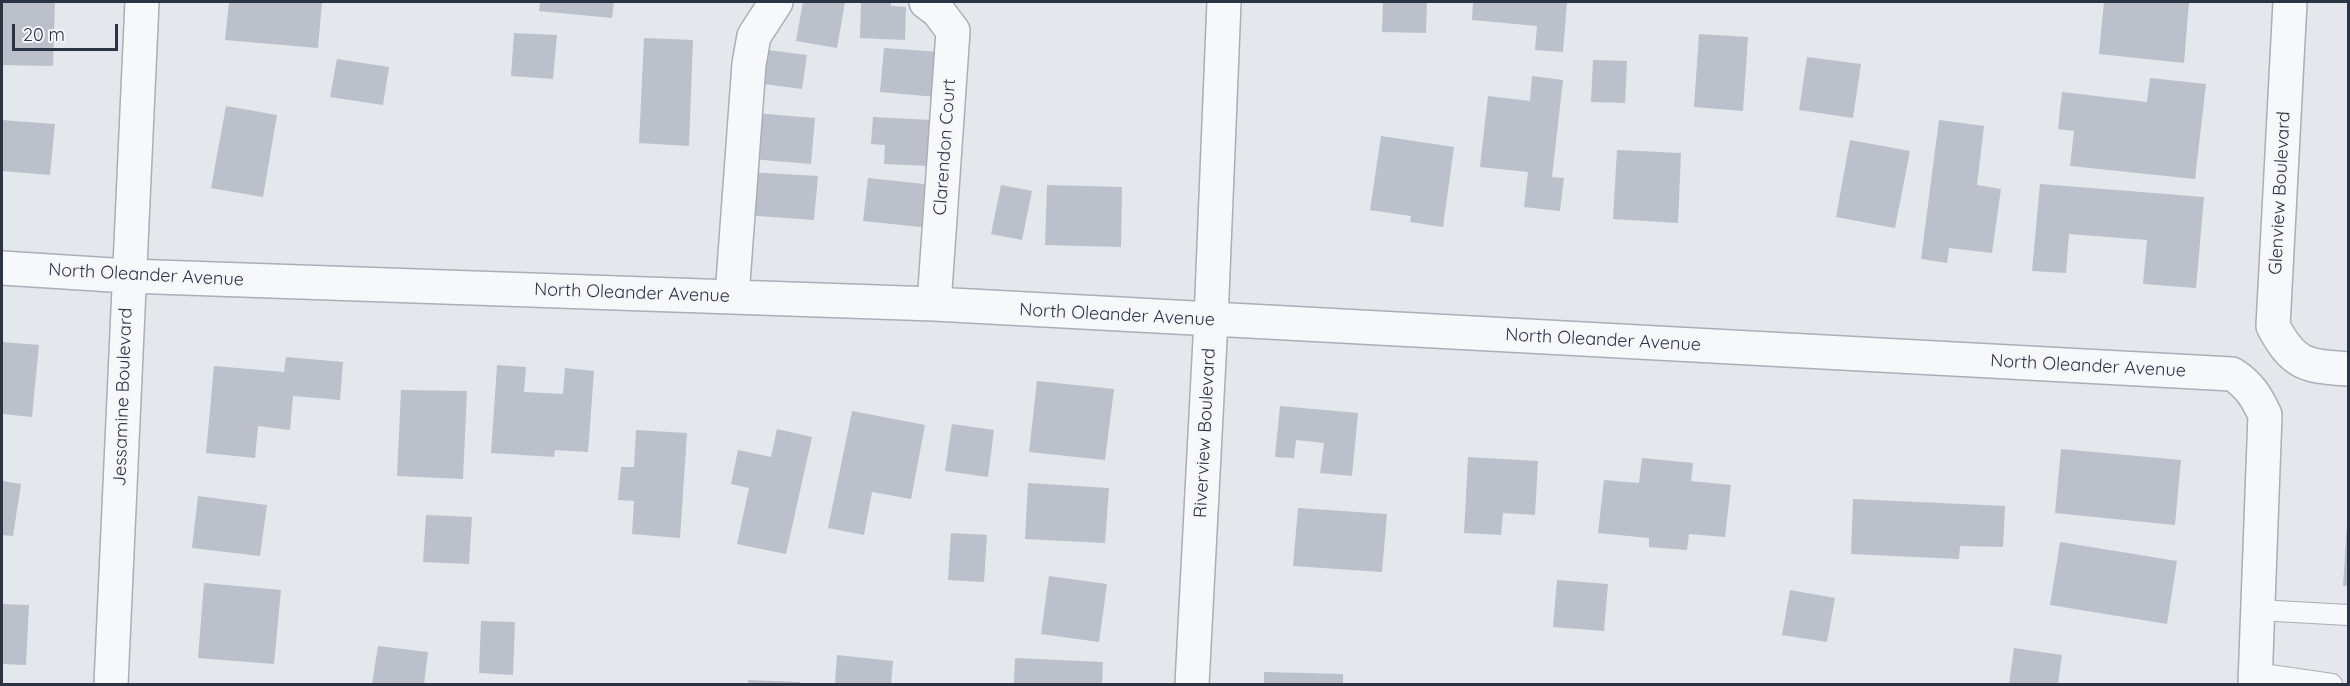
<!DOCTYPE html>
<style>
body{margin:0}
#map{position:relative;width:2350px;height:686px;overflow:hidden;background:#e4e7ec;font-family:Quicksand,sans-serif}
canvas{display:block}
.frame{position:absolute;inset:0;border:3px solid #2b3445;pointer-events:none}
.scale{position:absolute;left:12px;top:24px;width:106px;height:27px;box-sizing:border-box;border:3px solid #2b3445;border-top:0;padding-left:8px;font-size:18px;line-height:21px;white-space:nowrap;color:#2b3445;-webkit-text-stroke:4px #f4f6f9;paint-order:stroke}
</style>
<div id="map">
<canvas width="2350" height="686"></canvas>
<div class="frame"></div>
<div class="scale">20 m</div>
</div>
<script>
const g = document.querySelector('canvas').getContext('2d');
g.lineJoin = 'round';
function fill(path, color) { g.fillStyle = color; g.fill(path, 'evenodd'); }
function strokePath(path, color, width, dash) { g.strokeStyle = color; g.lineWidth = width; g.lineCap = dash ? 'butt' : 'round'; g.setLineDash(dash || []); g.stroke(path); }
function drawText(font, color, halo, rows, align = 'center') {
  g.font = font + ' Quicksand,sans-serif'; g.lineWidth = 4.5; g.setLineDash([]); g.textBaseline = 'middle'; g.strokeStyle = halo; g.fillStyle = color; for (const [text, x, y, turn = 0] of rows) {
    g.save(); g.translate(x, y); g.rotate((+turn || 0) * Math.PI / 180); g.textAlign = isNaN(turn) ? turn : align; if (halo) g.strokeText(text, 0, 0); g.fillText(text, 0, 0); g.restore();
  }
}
const building = new Path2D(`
 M2 2H55L53 66 2 65Z
 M229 2H322L318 48 225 40Z
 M540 2H614L612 18 539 11Z
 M803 2H845L837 48 796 41Z
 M861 2H891V6L906 7 905 40 860 38Z
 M1383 2H1427L1426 33 1382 32Z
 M1473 2H1567L1563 52 1535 50 1537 26 1472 20Z
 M2104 2H2189L2184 63 2099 54Z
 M514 33 557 35 553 79 511 76Z
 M1699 34 1748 37 1743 111 1694 107Z
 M644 38 693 40 689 146 639 143Z
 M884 48 940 52 936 97 880 92Z
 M760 49 807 55 802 89 756 83Z
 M1807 57 1861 64 1853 118 1799 110Z
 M337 59 389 67 383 105 330 97Z
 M1593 60 1627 61 1625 103 1591 102Z
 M1532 76 1563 80 1552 177 1564 178 1560 211 1524 207 1528 172 1480 167 1488 96 1530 101Z
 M2150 78 2206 84 2195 179 2070 166 2074 131 2058 129 2062 92 2147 102Z
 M226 106 277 115 263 197 211 188Z
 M755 113 815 118 811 164 751 159Z
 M873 117 931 120 928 166 884 164 885 145 871 144Z
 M2 120 55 124 50 175 2 171Z
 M1939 120 1984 126 1977 185 2001 189 1992 253 1949 248 1947 263 1921 259Z
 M1381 136 1454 147 1443 227 1410 222 1411 216 1370 210Z
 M1850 140 1910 151 1895 228 1836 217Z
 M1617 150 1681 153 1678 223 1613 219Z
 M747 172 818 176 814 220 744 215Z
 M868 178 934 185 930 228 863 221Z
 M2040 184 2204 197 2196 288 2143 284 2147 240 2069 234 2066 273 2032 271Z
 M1001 185 1032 191 1022 240 991 234Z
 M1047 185 1122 187 1121 247 1045 245Z
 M2 342 39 345 32 417 2 414Z
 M286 357 343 362 340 400 293 396 290 430 258 426 255 458 206 453 214 366 284 372Z
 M497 365 526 367 524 392 563 394 565 368 594 371 588 452 555 450 554 457 491 453Z
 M1037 381 1114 389 1105 460 1029 452Z
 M401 390 467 391 463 479 397 476Z
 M1280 406 1358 413 1352 476 1320 473 1324 443 1296 440 1294 458 1275 457Z
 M852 411 925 425 911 499 872 492 864 535 828 528Z
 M952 424 994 430 988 477 945 471Z
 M777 429 812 437 786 554 737 544 749 488 731 484 738 450 771 457Z
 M636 430 687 433 680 538 632 534 634 501 618 500 621 467H634Z
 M2061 449 2181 460 2175 525 2055 513Z
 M1468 457 1538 461 1535 515 1503 513 1501 535 1464 533Z
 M1642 458 1693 463 1691 481 1731 485 1725 537 1689 534 1687 550 1649 547V538L1598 533 1604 480 1639 483Z
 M2 481 21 484 13 536 2 535Z
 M1028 483 1109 488 1105 543 1025 539Z
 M198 496 267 505 260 556 192 548Z
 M1853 499 2005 506 2003 547 1960 546 1959 559 1851 554Z
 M1298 508 1387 514 1382 572 1293 566Z
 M426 515 472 517 469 564 423 562Z
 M2347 525H2348V586H2343Z
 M951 533 987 535 984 582 948 580Z
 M2060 542 2177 561 2167 624 2050 605Z
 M1049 576 1107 584 1099 642 1041 634Z
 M1557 580 1608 584 1604 631 1553 627Z
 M204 583 281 590 274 664 198 658Z
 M1790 590 1835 598 1827 642 1782 635Z
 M2 604 29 605 26 665 2 664Z
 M481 621 515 622 513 675 479 673Z
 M378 646 428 652 424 684H372Z
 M2014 648 2062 655 2058 684H2009Z
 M837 655 893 661 891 684H835Z
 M1015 658 1103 662 1102 684H1014Z
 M1264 672 1343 674V684H1264Z
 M748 680 800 682V684H748Z`);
const service = new Path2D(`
 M2258 610 2348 615
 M2256 673 2332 684`);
const minor = new Path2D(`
 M926 2 938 11 953 31 934 304
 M2290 2 2273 326C2294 366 2307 366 2348 369
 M2 268 128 276 934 304 2232 374C2250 385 2257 398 2265 415L2255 684
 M732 296 749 64 754 36 776 2
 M111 684 142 2
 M1192 684 1211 320 1224 2`);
const streetNames = [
 ["Clarendon Court",945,147,-86],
 ["Glenview Boulevard",2280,193,-87],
 ["North Oleander Avenue",146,275,3],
 ["North Oleander Avenue",632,293,2],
 ["North Oleander Avenue",1117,315,3],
 ["North Oleander Avenue",1603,340,3],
 ["North Oleander Avenue",2088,366,3],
 ["Jessamine Boulevard",123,397,-88],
 ["Riverview Boulevard",1205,433,-87]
];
fill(building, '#bbc0ca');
strokePath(service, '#a9aeb7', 22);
strokePath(minor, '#a9aeb7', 36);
strokePath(service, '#f7f8fa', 20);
strokePath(minor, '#f7f8fa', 33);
drawText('18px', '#2b3445', '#f4f6f9', streetNames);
</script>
